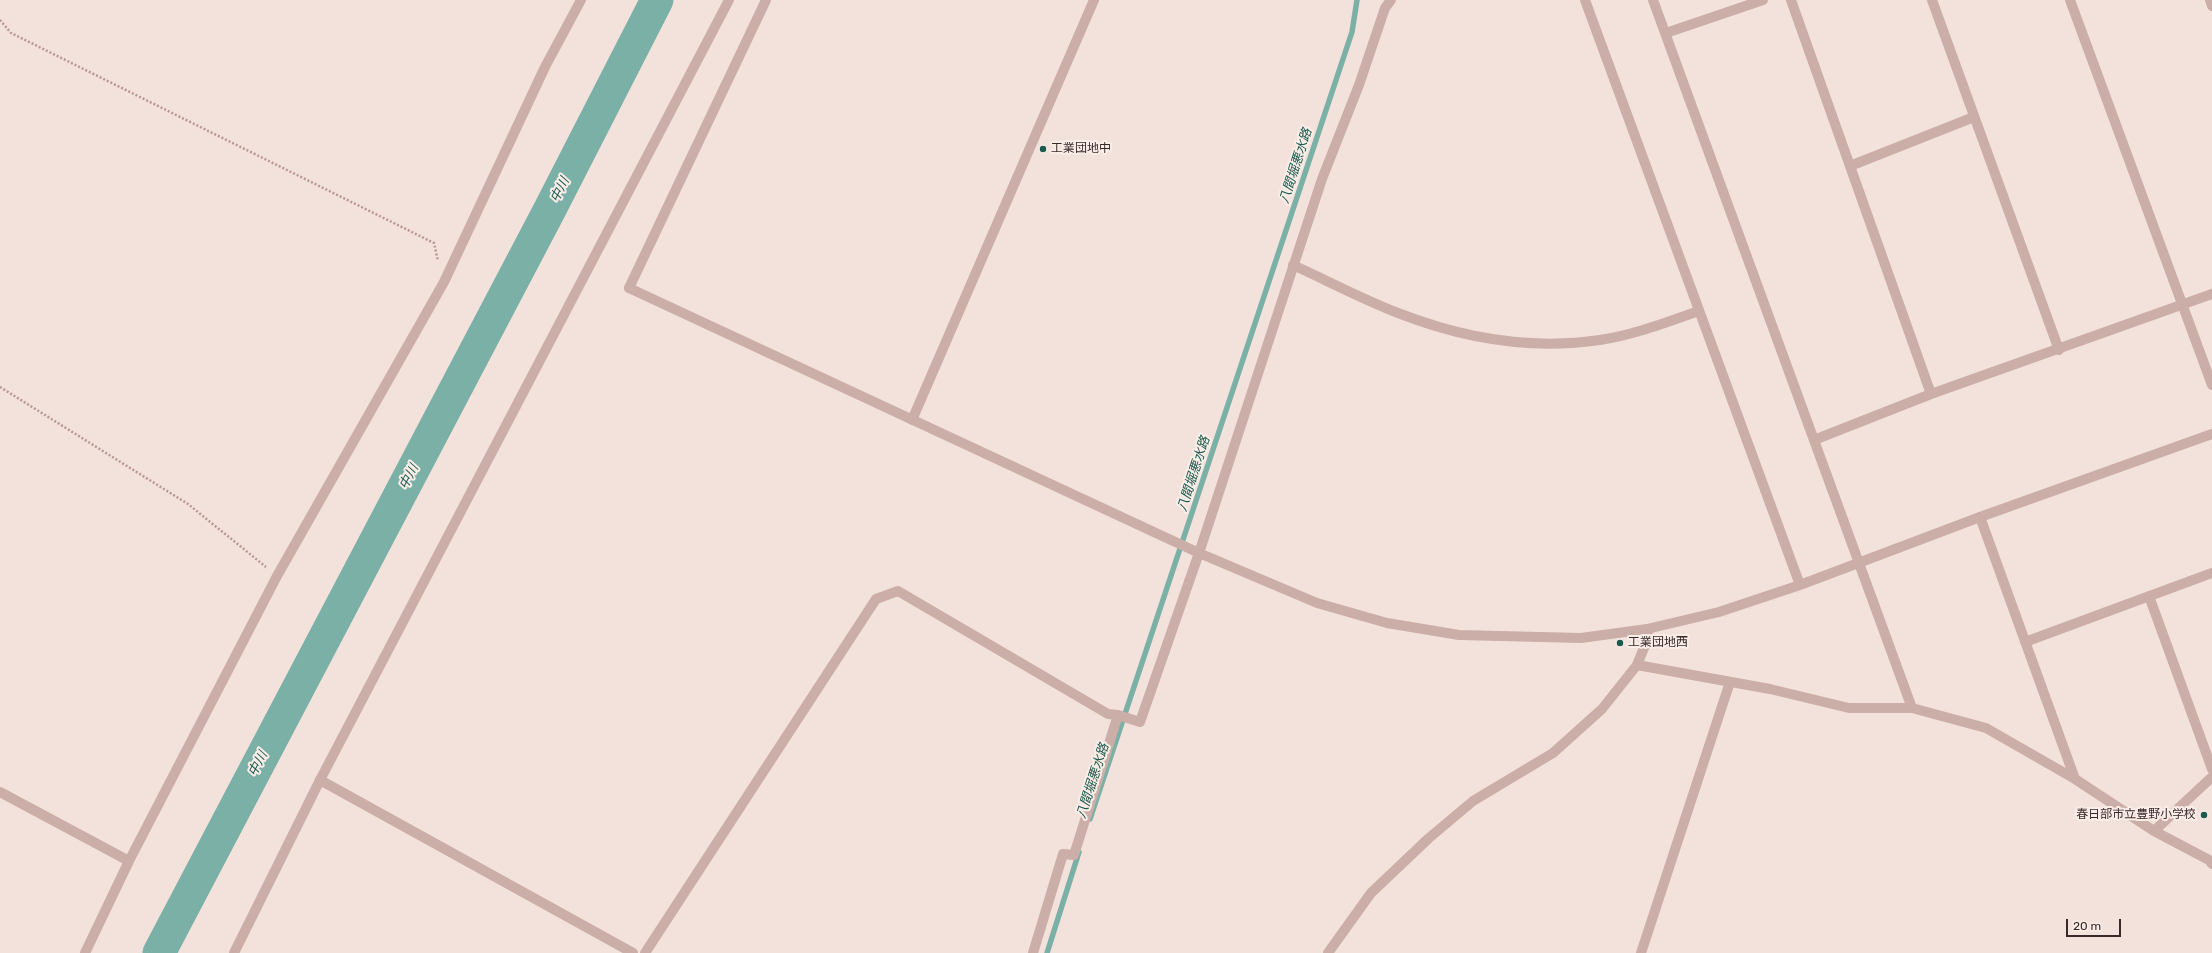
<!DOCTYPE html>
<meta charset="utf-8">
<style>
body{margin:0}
#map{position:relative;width:2212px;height:953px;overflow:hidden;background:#f3e2dc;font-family:Rubik,sans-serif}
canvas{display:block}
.scale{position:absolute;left:2066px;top:919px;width:55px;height:18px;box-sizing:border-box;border:2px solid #372928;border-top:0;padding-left:5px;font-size:12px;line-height:14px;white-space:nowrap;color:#372928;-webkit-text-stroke:3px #faede8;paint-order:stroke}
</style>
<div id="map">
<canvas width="2212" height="953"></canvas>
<div class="scale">20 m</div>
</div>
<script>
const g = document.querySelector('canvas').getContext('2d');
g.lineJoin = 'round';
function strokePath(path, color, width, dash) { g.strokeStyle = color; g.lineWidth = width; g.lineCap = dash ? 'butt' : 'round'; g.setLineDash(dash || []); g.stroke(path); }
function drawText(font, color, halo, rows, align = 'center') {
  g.font = font + ' Rubik,"Noto Sans JP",sans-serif'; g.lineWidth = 4; g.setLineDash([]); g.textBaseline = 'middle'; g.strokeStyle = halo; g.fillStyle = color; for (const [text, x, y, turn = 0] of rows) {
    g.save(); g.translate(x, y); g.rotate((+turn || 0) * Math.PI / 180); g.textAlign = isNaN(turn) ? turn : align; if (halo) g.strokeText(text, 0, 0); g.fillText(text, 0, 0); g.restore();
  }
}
const stream = new Path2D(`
 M1090 819 1352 32 1357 0
 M1047 953 1079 852`);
const river = new Path2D(`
 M159 953 549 211 657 0`);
const path = new Path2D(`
 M0 20 11 33 434 243 438 261
 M0 387 188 504 266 567`);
const service = new Path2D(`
 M320 780 729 0`);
const minor = new Path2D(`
 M1653 0 1912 708
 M1791 0 1931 394
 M1932 0 2059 350
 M2210 0 2212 6
 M1666 33 1763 0
 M1850 166 1974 117
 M629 288 766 0
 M1814 440 1931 394 2212 294
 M1980 517 2075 779
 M2149 596 2212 769
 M2025 642 2212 573
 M1637 665 1770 689 1849 708H1912L1986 728 2075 779 2154 831 2209 860 2212 864
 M0 792 129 861
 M2154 831 2212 777
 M85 953 129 861 277 576 444 282 545 67 581 0
 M234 953 320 780 633 953
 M645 953 876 599 898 591 1108 714 1118 715 1140 722 1199 553
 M1033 953 1063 854 1074 855 1118 715
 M1328 953 1371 893 1429 838 1473 801 1553 753 1602 709 1637 665 1648 638 1647 629
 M1641 953 1730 682`);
const tertiary = new Path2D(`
 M1585 0 1800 585
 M2070 0 2212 385
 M1293 265C1328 281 1362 299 1398 313 1462 338 1532 350 1600 340 1634 335 1667 322 1699 311
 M629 288 1199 553 1317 603 1387 623 1459 635 1581 638 1647 629 1719 612 1800 585 1980 517 2212 434
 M912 420 1094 0
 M1199 553 1322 179 1359 85 1385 8 1391 0`);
const markers = [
 [1043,149,4,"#1c5a4e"],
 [1620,643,4,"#1c5a4e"],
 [2204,815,4,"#1c5a4e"]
];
const poiNames = [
 ["工業団地中",1051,149],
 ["工業団地西",1628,643],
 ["春日部市立豊野小学校",2196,815,"right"]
];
const waterNames = [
 ["八間堀悪水路",1296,166,-72],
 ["中川",560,190,-63],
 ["八間堀悪水路",1194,474,-72],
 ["中川",409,477,-62],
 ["中川",258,764,-62],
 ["八間堀悪水路",1093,781,-72]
];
strokePath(stream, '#7ab0a5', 5.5);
strokePath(river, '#7ab0a5', 33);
strokePath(path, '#b79891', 2.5, [2, 2]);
strokePath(service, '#cbaea7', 10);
strokePath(minor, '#cbaea7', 10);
strokePath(tertiary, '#cbaea7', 10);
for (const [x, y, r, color] of markers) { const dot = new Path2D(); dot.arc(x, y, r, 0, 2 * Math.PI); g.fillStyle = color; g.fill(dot); strokePath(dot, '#faede8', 1.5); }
drawText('12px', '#372928', '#faede8', poiNames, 'left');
drawText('italic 13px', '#1c5a4e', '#faede8', waterNames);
</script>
